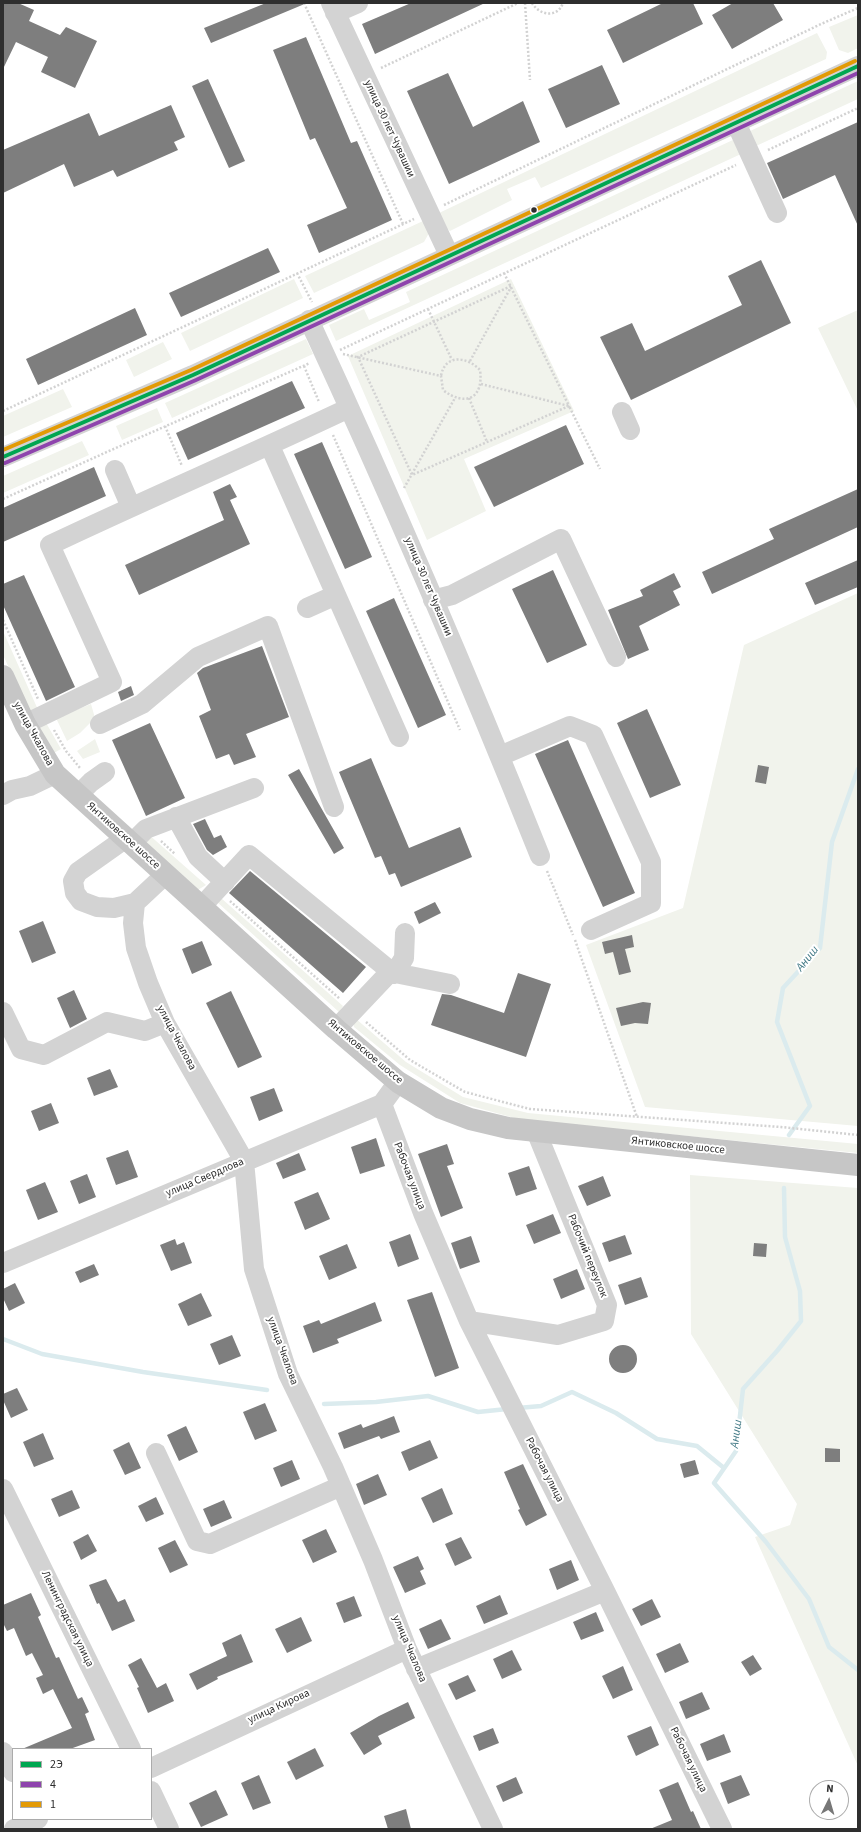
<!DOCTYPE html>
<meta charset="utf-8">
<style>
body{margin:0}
#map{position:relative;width:861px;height:1832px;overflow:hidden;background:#fff;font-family:"Source Sans 3",sans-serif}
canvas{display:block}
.frame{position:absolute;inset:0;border:4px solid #2e2e2e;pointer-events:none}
.legend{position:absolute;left:12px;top:1748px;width:140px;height:72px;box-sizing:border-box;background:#fff;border:1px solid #ababab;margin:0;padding:5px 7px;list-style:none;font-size:12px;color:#2e2e2e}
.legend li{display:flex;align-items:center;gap:8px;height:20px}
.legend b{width:20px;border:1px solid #ababab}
.north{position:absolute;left:809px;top:1780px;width:40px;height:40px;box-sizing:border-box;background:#fff;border:1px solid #ababab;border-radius:50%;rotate:5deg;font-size:11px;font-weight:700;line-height:16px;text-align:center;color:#2e2e2e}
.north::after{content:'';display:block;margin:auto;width:14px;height:18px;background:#777;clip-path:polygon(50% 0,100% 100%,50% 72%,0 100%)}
</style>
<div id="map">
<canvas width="861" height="1832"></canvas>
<div class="frame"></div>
<ul class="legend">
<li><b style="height:5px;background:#00a651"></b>2Э</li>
<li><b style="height:5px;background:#8e44ad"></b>4</li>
<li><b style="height:5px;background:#e39a05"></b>1</li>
</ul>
<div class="north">N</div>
</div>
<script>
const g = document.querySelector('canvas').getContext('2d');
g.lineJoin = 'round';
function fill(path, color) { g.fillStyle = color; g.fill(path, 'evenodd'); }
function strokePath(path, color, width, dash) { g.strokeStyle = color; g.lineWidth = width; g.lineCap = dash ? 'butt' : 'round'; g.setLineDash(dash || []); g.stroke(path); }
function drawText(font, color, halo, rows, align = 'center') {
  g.font = font + ' "Source Sans 3",sans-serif'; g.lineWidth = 4; g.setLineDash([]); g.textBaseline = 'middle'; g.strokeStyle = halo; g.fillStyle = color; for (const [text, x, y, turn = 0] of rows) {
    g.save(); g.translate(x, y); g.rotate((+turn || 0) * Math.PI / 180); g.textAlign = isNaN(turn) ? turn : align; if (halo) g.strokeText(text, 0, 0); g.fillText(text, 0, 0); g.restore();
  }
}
const green = new Path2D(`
 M858 15V48L848 53 839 50 829 27Z
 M817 33 827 52 826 59 541 188 535 177 507 189 512 200 450 231 444 226 439 213Z
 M858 81V99L756 146 748 132Z
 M735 139 741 154 336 341 329 325 364 309 369 320 410 302 406 292Z
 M423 221 429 233 424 242 314 293 305 276Z
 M294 279 303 298 190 351 181 333Z
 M511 279 574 411 464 459 486 511 427 540 348 356Z
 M858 310V411L818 328Z
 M306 339 313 354 172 418 165 403Z
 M163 342 172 359 134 377 126 360Z
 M63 389 72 407 3 437V416Z
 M157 408 163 422 122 440 116 426Z
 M82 441 89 455 3 493V476Z
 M858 593V1126L645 1107 586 945 683 908 744 645Z
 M3 631 39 712 31 715 3 655Z
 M91 704 95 718 80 733 67 741 56 718Z
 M45 721 61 749 52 754 37 726Z
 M95 739 100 752 83 759 77 751Z
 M147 833 206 885 196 891 143 840Z
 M221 898 343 1006 339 1012 217 902Z
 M355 1018 406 1062 463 1097 528 1113 858 1144V1153L518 1119 460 1103 400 1065 354 1027 353 1021Z
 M690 1175 858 1188V1766L755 1537 790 1525 797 1504 691 1334Z`);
const stream = new Path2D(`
 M789 1135 810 1106 777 1022 783 988 820 948 832 842 858 769
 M784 1188 785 1237 800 1291 801 1321 777 1351 743 1389 736 1451 714 1483 766 1542 809 1599 829 1647 858 1670
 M3 1339 42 1354 143 1372 267 1390
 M324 1404 376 1402 428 1396 478 1412 507 1409
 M518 1408 541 1406 572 1392 616 1413 657 1439 697 1446 724 1468`);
const building = new Path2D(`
 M3 3H18L34 10 29 21 60 35 66 27 97 41 75 88 41 72 48 57 16 42 3 69Z
 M266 3H307L211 43 204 28Z
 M411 3H485L375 54 362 24Z
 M663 3H693L703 24 623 63 607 30Z
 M733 3H773L783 20 732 49 712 15Z
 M306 37 351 143 357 141 392 220 319 253 307 225 347 208 315 138 310 140 273 50Z
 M602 65 620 104 566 128 548 89Z
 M448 73 473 127 523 101 540 142 449 184 407 91Z
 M208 79 245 161 229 168 192 86Z
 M171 105 185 137 174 142 178 150 117 177 113 170 74 187 64 164 3 193V150L89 113 99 136Z
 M858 122V226L835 175 783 199 767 163Z
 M268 248 280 272 181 317 169 293Z
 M761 260 791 323 631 400 600 337 632 323 645 351 742 305 728 276Z
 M135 308 147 335 38 385 26 359Z
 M292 381 305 408 188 460 176 433Z
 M566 425 584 464 494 507 474 467Z
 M322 442 372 557 345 569 294 454Z
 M94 467 106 496 3 542V508Z
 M230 484 237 497 230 500 250 544 139 595 125 565 224 520 213 492Z
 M858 489V527L712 594 702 572 774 539 769 529Z
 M858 560V587L815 605 805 583Z
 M553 570 587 645 547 663 512 589Z
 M674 573 681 587 673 591 680 605 639 626 649 650 628 659 608 610 643 596 640 590Z
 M24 575 75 687 46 701 3 605V584Z
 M394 598 446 715 418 728 366 611Z
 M262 646 289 717 246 734 256 757 234 765 229 754 216 759 199 716 211 710 197 673 203 668Z
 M131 686 134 695 121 701 118 692Z
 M647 709 681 785 650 798 617 723Z
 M150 723 185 798 146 816 112 740Z
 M568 740 635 893 603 907 535 754Z
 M371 758 409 848 460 827 472 857 401 887 395 873 389 875 381 856 375 858 339 772Z
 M758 765 769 767 766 784 755 782Z
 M299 769 344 848 334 854 288 775Z
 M205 819 214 838 221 835 227 847 213 855 207 850 193 824Z
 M250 871 366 967 343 993 229 893Z
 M435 902 441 913 419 924 414 912Z
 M43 921 56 953 32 963 19 931Z
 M632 935 634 947 625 949 631 972 619 975 613 952 605 954 602 942Z
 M202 941 212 965 192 974 182 949Z
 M518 973 551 984 526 1057 431 1025 442 994 451 995 504 1013Z
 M74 990 87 1019 70 1028 57 998Z
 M231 991 262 1057 238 1068 206 1003Z
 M643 1002 651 1003 648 1024 635 1023 621 1026 616 1008Z
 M110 1069 118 1087 94 1096 87 1078Z
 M274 1088 283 1111 259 1121 250 1097Z
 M51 1103 59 1123 39 1131 31 1111Z
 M376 1138 385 1166 360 1174 351 1147Z
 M447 1144 454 1164 447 1166 463 1208 441 1217 418 1154Z
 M128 1150 138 1177 116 1185 106 1158Z
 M299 1153 306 1170 283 1179 276 1163Z
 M529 1166 537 1189 516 1196 508 1173Z
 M87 1174 96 1197 79 1204 70 1181Z
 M603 1176 611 1196 587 1206 578 1186Z
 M45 1182 58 1212 38 1220 26 1190Z
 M318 1192 330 1219 305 1230 294 1202Z
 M553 1214 561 1233 534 1244 526 1225Z
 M410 1234 419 1259 398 1267 389 1242Z
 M625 1235 632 1254 609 1262 602 1243Z
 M471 1236 480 1262 460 1269 451 1243Z
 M175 1239 177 1245 184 1242 192 1263 171 1271 160 1245Z
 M754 1243 767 1244 766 1257 753 1256Z
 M347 1244 357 1268 329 1280 319 1256Z
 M94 1264 99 1275 80 1283 75 1272Z
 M577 1269 585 1289 561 1299 553 1279Z
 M641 1277 648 1297 625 1305 618 1285Z
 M15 1283 25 1303 9 1311 3 1298V1289Z
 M432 1292 459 1368 435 1377 407 1300Z
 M201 1293 212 1316 188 1326 178 1304Z
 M375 1302 382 1321 337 1339 339 1343 313 1353 303 1326 319 1320 321 1324Z
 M232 1335 241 1356 219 1365 210 1344Z
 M609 1359a14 14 0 1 1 28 0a14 14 0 1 1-28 0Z
 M17 1388 28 1410 11 1418 3 1400V1394Z
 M265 1403 277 1431 255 1440 243 1412Z
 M394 1416 400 1432 381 1439 379 1436 344 1449 338 1433 361 1424 363 1428Z
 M186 1426 198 1452 179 1461 167 1435Z
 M43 1433 54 1459 34 1467 23 1442Z
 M430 1440 438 1458 409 1471 401 1452Z
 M129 1442 141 1468 125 1475 113 1450Z
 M825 1448 840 1449V1462H825Z
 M292 1460 300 1479 281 1487 273 1468Z
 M695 1460 699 1474 684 1478 680 1464Z
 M523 1464 547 1515 526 1526 518 1510 520 1509 504 1472Z
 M378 1474 387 1495 364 1505 356 1484Z
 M442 1488 453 1514 433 1523 421 1498Z
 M72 1490 80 1508 59 1517 51 1499Z
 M156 1497 164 1514 146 1522 138 1506Z
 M224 1500 232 1518 211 1527 203 1509Z
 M326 1529 337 1552 313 1563 302 1540Z
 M88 1534 97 1551 81 1560 73 1542Z
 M461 1537 472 1558 455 1566 445 1544Z
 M175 1540 188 1565 170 1573 158 1548Z
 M418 1556 424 1569 420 1571 426 1584 405 1593 393 1567Z
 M571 1560 579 1580 557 1590 549 1569Z
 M106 1579 118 1602 125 1599 135 1621 112 1631 99 1603 97 1604 89 1585Z
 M31 1593 41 1615 38 1617 56 1658 59 1657 78 1699 82 1697 89 1712 85 1714 95 1740 70 1749H22L72 1728 53 1689 43 1694 36 1678 43 1675 32 1653 26 1656 14 1628 7 1631 3 1623V1605Z
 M500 1595 508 1614 484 1624 476 1606Z
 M354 1596 362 1616 344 1623 336 1603Z
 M652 1599 661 1617 641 1626 632 1609Z
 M596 1612 604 1631 581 1640 573 1622Z
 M301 1617 312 1641 287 1653 275 1629Z
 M441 1619 451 1639 428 1649 419 1629Z
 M241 1634 253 1662 217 1677 218 1679 197 1690 189 1674 227 1656 222 1643Z
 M680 1643 689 1662 665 1673 656 1654Z
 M512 1650 522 1670 502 1679 493 1659Z
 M753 1655 762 1669 750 1676 741 1662Z
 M141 1658 157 1688 166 1683 174 1701 148 1713 137 1688 139 1687 128 1665Z
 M623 1666 633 1690 613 1699 602 1676Z
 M468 1675 476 1691 456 1700 448 1684Z
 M702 1692 710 1709 686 1719 679 1702Z
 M408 1702 415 1718 378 1736 382 1744 364 1755 350 1733 379 1716Z
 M651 1726 659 1745 636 1756 627 1736Z
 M493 1728 499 1743 479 1751 473 1736Z
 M724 1734 731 1752 707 1761 700 1744Z
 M315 1748 324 1766 296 1780 287 1762Z
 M259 1775 271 1803 253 1810 241 1783Z
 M741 1775 750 1795 728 1804 720 1783Z
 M516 1777 523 1793 503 1802 496 1786Z
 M678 1782 691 1812 693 1811 701 1829H650L672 1820 659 1790Z
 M216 1790 228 1815 201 1827 189 1803Z
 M406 1809 411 1829H388L384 1816Z`);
const path = new Path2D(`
 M304 3 403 224
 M525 3 530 80
 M532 3C539 15 557 19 563 3
 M381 68 518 3
 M768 150 858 108
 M444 205 821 24 858 8
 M297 273 312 302
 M504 273 569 406 412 475 358 357 511 286
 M428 309 452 360
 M340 350 736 165
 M343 354 441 376 443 390C465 407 484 399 480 370 468 357 445 353 441 376
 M470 361 511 287
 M304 366 319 402
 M481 384 569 406 600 469
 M469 398 487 442
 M3 411 414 219
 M165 426 182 466
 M333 435 460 730
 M404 488 455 398
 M3 499 109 451 310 363
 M3 620 38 699
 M54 730 66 751 80 768
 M161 841 175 854
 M547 871 573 935
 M230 901 340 999
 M575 940 637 1117
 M366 1022 410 1060 465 1092 530 1109 781 1127 858 1135`);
const minor = new Path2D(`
 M331 3 449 255
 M335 13 358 3
 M736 123 777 213
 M309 320C391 497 468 676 540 856
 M622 412 630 430
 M270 446 399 737
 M3 457 193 375 858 66
 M115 470 131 507
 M433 600 452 595 561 539 616 657
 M307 608 336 595
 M25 724 112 682 50 545C149 498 250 455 349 408
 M100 724 142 704 198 657 268 626 334 807
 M500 756 570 726 593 735 651 862V903L591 930
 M3 795 12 790 30 786 55 774
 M78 795 91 782 105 772
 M176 817 198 857 225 882
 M126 838 78 872 73 881 75 893 81 901 97 907 114 908 135 903
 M132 843 146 829 254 788
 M166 874 135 903 133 923 136 948 148 983 165 1023 244 1161 254 1269 288 1374 333 1467 373 1560 407 1649 493 1829
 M202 906 249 855 394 974 390 972 336 1029
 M390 972 450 984
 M394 974 404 958 405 933
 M3 1012 21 1049 44 1055 107 1022 145 1031 165 1023
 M382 1104 423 1213 469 1321 605 1591 722 1829
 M3 1263 382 1104 398 1082
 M469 1321 558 1335 604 1321 607 1305 536 1131
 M156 1453 197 1541 210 1544 341 1486
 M3 1489 131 1749
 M416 1669 605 1591
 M3 1752 13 1772
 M151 1768 407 1649
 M151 1791 169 1829
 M14 1829 38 1819`);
const major = new Path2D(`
 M3 676 25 724 55 774 336 1029 398 1082 441 1108 470 1119 508 1128 858 1165`);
const bus1 = new Path2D(`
 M3 457 193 375 858 66`);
const bus2 = new Path2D(`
 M5 463 196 380 858 73`);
const bus3 = new Path2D(`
 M3 450 191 370 855 61`);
const markers = [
 [534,210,3.5,"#2e2e2e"]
];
const streetNames = [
 ["улица 30 лет Чувашии",389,129,65],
 ["улица 30 лет Чувашии",428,587,67],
 ["улица Чкалова",33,734,61],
 ["Янтиковское шоссе",123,836,42],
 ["улица Чкалова",176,1038,62],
 ["Янтиковское шоссе",365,1052,40],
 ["Янтиковское шоссе",678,1146,6],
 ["Рабочая улица",409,1176,69],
 ["улица Свердлова",205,1178,-23],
 ["Рабочий переулок",587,1256,68],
 ["улица Чкалова",282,1351,70],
 ["Рабочая улица",544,1470,63],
 ["Ленинградская улица",67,1619,64],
 ["улица Чкалова",409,1649,67],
 ["улица Кирова",279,1707,-25],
 ["Рабочая улица",688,1760,64]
];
const waterNames = [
 ["Аниш",808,959,-52],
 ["Аниш",737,1434,-82]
];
fill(green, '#f1f3ec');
strokePath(stream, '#dbebee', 4.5);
fill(building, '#7e7e7e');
strokePath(path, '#d2d2d2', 2.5, [2, 2]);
strokePath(minor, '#d3d3d3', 20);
strokePath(major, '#c6c6c6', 22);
strokePath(bus1, '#00a651', 4);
strokePath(bus2, '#8e44ad', 4);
strokePath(bus3, '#e39a05', 4);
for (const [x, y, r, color] of markers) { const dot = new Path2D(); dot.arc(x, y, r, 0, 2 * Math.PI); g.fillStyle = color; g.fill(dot); strokePath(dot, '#fff', 1.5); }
drawText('11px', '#2e2e2e', '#fff', streetNames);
drawText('italic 12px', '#447b87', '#fff', waterNames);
</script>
